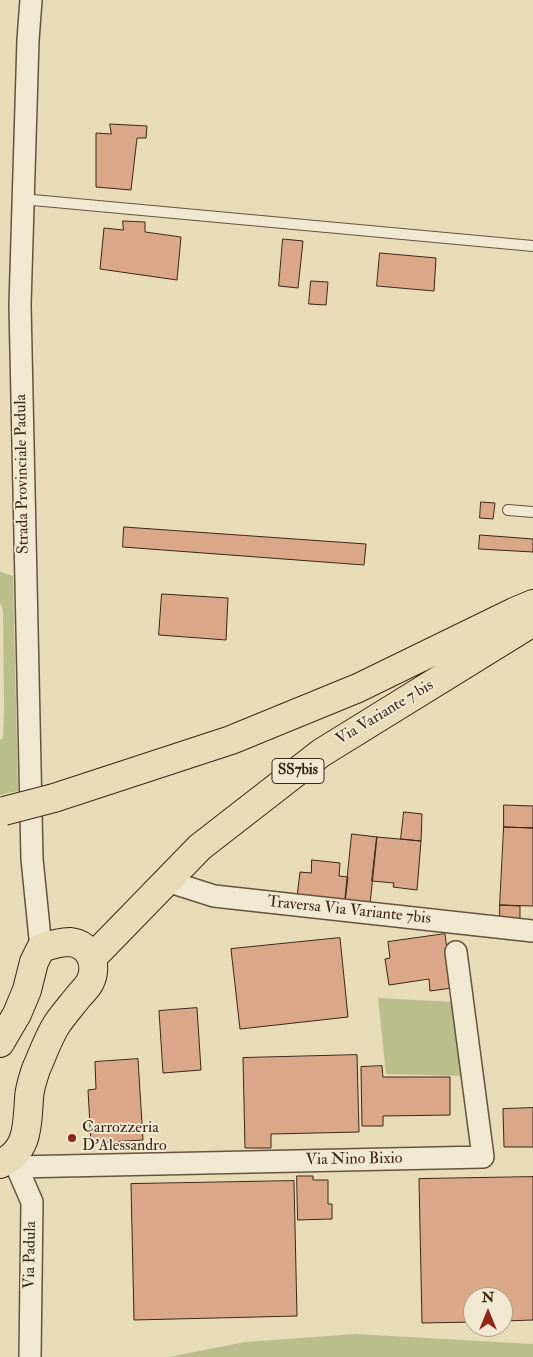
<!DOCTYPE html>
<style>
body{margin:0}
#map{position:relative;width:533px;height:1357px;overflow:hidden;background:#e8dbb7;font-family:"IM FELL Double Pica",serif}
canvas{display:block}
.north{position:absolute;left:463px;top:1287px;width:50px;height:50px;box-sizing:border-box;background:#f0e8d0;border:1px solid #a89a86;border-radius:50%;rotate:0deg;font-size:14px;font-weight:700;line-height:20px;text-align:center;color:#3b2616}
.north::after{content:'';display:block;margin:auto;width:18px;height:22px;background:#8f2418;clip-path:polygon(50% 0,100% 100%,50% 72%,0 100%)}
</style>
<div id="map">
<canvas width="533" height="1357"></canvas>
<div class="north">N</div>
</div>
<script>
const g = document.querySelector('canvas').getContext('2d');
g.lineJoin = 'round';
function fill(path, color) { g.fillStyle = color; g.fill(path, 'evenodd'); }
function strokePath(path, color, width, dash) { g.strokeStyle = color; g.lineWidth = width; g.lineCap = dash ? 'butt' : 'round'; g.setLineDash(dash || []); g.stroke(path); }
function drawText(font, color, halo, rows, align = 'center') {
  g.font = font + ' "IM FELL Double Pica",serif'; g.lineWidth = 4; g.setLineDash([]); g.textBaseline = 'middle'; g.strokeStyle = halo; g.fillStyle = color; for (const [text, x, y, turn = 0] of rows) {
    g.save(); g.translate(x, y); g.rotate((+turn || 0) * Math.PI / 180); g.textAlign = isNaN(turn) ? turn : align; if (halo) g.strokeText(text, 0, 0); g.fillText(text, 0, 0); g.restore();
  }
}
const green = new Path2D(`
 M0 572 13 576 18 791 0 795V740L3 738 4 711 3 611 0 602Z
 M378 998 454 1002 464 1076 386 1074Z
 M355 1334 533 1344V1357H169L245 1342Z`);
const building = new Path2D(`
 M110 124 147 126 146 138H137L131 190 96 187V133L111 134Z
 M123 221 145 222V232L181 237 177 280 100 269 104 228 123 230Z
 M283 239 303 241 298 288 279 286Z
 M380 253 436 258 434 291 377 286Z
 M311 281 328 282 326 305 309 304Z
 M481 502 495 503 493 519 480 518Z
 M124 527 366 544 364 565 123 547Z
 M480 535 533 539V552L479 549Z
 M162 594 228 598 226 640 159 635Z
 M504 805 533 806V828L504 827Z
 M404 812 422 814 421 841 401 839Z
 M504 827 533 828V906L500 905Z
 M352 834 377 837 370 904 345 902Z
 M377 837 421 841 417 890 393 887 394 883 372 881Z
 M312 860 340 863 339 876 348 877 345 902 297 897 300 872 311 873Z
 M500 905 520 906V921L500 920Z
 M445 934 452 988 430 991 429 979 389 985 385 959 390 958 388 942Z
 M340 938 348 1017 240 1029 231 949Z
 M197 1008 201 1070 163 1073 159 1011Z
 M357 1055 359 1132 271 1134V1148H245L243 1058Z
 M138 1059 143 1140 91 1143 88 1090 96 1089 95 1062Z
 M382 1066 383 1077H450V1115L383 1116V1126H362L361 1067Z
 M533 1108V1147H504L503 1109Z
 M297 1176H313V1180H328V1204H332V1219L298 1220Z
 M533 1177V1320L503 1321V1297H473V1322L422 1323 419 1179Z
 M294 1181 297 1316 134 1320 131 1184Z`);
const lane = new Path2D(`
 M22 199 533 246
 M508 510 533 512`);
const street = new Path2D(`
 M31 0 28 40 20 305 32 859 41 948
 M167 881 214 896 533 931
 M12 1156 32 1202 30 1357
 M17 1167 483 1157 456 952`);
const primary = new Path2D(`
 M54 798 231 740 358 688 514 612 533 604
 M92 958 200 847 321 753 533 622
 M0 1043 17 1014 27 990 34 962 41 948C50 945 60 942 70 942 91 944 98 966 90 982 87 988 82 992 78 997 71 1006 63 1015 57 1024 49 1036 42 1056 36 1069 33 1078 29 1090 29 1099 27 1125 29 1151 0 1164`);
const primaryBridge = new Path2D(`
 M4 811 54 798`);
const markers = [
 [72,1138,5,"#8f2418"]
];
const shields = [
 [298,771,52]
];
const shieldNames = [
 ["SS7bis",298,771]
];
const streetNames = [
 ["Strada Provinciale Padula",23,474,-91],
 ["Via Variante 7 bis",385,713,-31],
 ["Traversa Via Variante 7bis",349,911,6],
 ["Via Nino Bixio",354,1160,-1],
 ["Via Padula",31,1255,-89]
];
const poiNames = [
 ["Carrozzeria",82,1129],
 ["D'Alessandro",82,1147]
];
fill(green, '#babe8b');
fill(building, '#dba789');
strokePath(building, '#3b2616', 1);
strokePath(lane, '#66533e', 12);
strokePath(street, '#66533e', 24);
strokePath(primary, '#3b2616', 30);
strokePath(lane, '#f0e8d0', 10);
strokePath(street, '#f0e8d0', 21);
strokePath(primary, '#e8dbb7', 28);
strokePath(primaryBridge, '#3b2616', 30, []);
strokePath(primaryBridge, '#e8dbb7', 28);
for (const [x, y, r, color] of markers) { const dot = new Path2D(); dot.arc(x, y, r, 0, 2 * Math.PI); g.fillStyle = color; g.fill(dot); strokePath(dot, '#f0e8d0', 2); }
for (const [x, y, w] of shields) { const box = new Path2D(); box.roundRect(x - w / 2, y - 12.5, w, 25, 4); g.fillStyle = '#f0e8d0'; g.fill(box); strokePath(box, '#3b2616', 1); }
drawText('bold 15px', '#3b2616', null, shieldNames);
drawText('16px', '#3b2616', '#f0e8d0', streetNames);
drawText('16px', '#3b2616', '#f0e8d0', poiNames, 'left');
</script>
